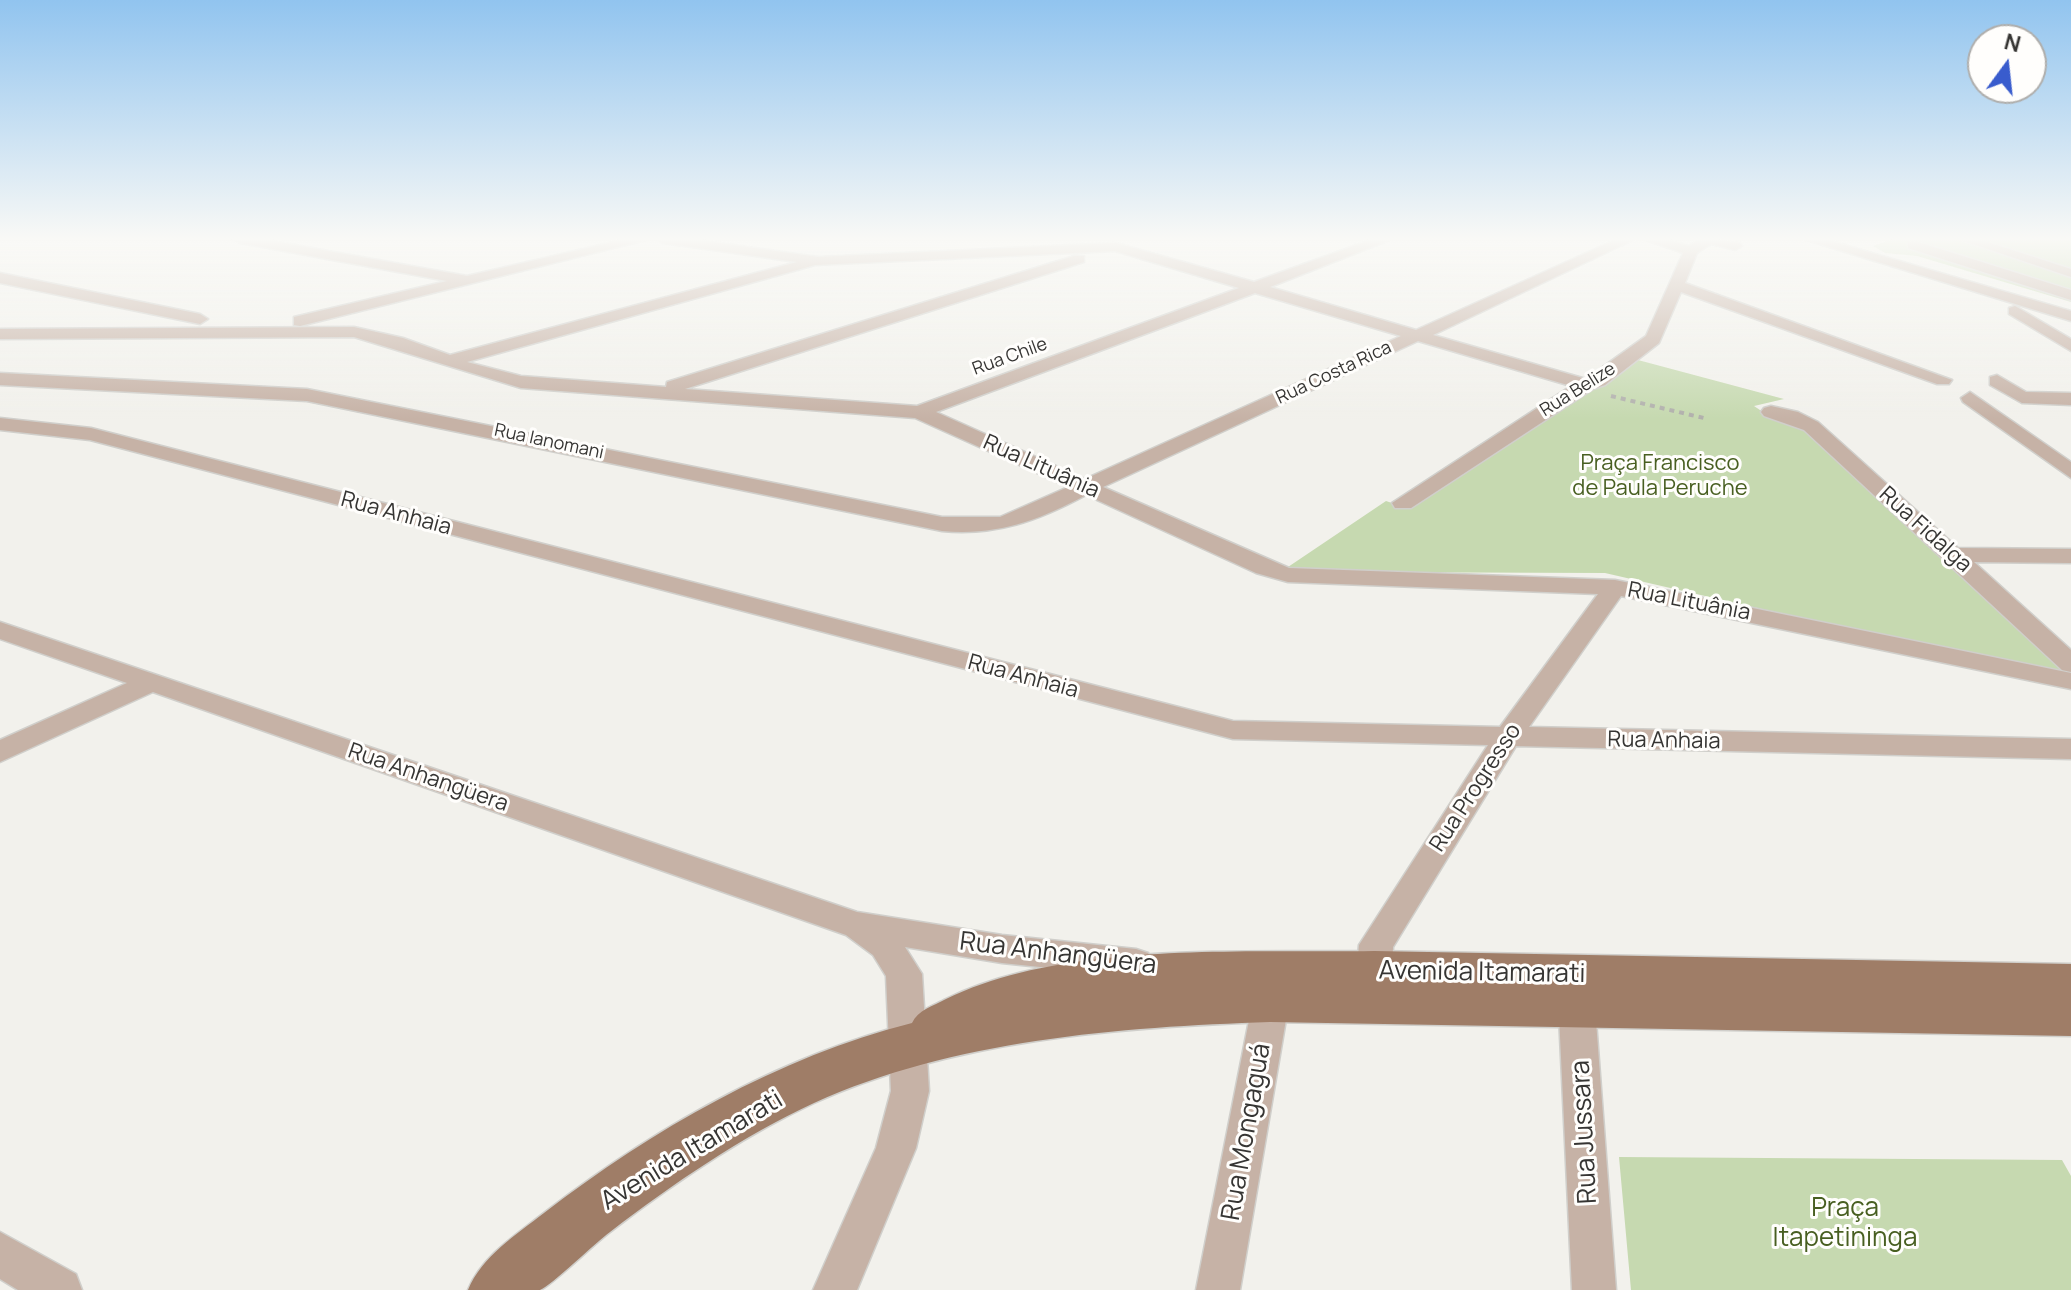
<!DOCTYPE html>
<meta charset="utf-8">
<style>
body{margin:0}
#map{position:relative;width:2071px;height:1290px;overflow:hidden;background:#f2f1ec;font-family:Manrope,sans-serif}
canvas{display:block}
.north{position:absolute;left:1967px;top:24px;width:80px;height:80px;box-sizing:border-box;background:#fffefc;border:2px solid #afaeac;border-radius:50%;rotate:15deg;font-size:22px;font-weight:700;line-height:32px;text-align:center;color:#363533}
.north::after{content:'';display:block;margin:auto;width:28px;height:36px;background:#395ccd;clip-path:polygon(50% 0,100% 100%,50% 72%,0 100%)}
</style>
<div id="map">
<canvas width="2071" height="1290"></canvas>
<div class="north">N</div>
</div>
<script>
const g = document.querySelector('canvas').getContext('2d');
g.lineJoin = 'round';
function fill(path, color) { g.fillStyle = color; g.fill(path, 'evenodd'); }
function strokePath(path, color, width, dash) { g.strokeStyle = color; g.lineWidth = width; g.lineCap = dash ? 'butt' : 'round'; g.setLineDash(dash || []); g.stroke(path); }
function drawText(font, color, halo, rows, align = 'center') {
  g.font = font + ' Manrope,sans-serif'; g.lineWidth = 6; g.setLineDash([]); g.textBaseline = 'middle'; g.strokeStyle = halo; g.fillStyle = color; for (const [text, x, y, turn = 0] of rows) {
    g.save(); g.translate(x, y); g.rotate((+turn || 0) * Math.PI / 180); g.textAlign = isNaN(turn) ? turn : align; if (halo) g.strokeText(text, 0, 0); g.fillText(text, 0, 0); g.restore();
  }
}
const green = new Path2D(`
 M1893 239H2071V302L1917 256 1885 253 1873 246Z
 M1638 360 1784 399 1754 406 1763 412 1806 422 2071 664V680L1605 573 1330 572 1288 567 1386 501 1407 508Z
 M1619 1157 2062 1160 2071 1176V1290H1631Z`);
const path = new Path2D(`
 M1611 396 1708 419`);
const minor = new Path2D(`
 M233 239H262L467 276 626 239H650L300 326 294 325V317L447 281 240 243Z
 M656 239H691L818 257 1116 243 1254 282 1373 239H1392L1270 287 1416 330 1617 239H1635L1433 335 1586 379 1646 336 1683 253 1643 239H1664L1689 246 1700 239 1740 243 1742 246 1735 250 1711 244 1697 253 1685 283 1952 380 1949 384H1937L1681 292 1659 343 1605 385 1593 389 1411 508H1395L1392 503 1571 386 1418 341 1103 487 1289 568 1615 580 2071 673V689L1621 596 1529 727 2071 739V759L1516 746 1393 947 1392 970 1397 986 1392 996 1379 1001 1366 996C1357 978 1357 965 1359 945L1488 745 1233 739 90 440 0 430V418L91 428 1233 721 1500 727 1598 594 1288 582 1256 573 1086 495C1038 521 996 536 942 531L307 401 0 385V373L307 389 942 517H1000L1068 487 915 418 521 388 354 337 0 339V329L354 327 403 338 450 355 797 262 663 243ZM1115 251 1239 288 917 406 685 389 1084 262V256H1074L667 382 666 387 521 376 467 362 815 265ZM1255 293 1401 336 1085 479 936 412Z
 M1803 239H1824L2071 311V321Z
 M1958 239H1978L2071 269V277Z
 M1908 242H1918L2071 290V300L1908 248Z
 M0 273 200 314 208 319 200 324 0 283Z
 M2015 306 2071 339V351L2009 314V308Z
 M1997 375 2026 392 2071 393V405L2022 403 1990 385V377Z
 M1970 392 2071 462V478L1963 402 1961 398Z
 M1771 406 1798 412 1818 422 1958 548 2071 549V563L1974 562 2071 650V672L2062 670 1804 430 1764 416 1761 412 1764 408Z
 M0 622 857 912 1002 935 1136 949 1148 953 1154 963 1148 973 1136 977 1002 963 905 947 922 974 929 1091 916 1148 857 1290H813L876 1148 891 1091 886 976 873 955 846 935 153 692 0 762V740L127 683 0 639Z
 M1273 975 1286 979 1291 990 1240 1290H1196L1255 990 1260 979Z
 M1576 979 1589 983 1594 994 1616 1290H1572L1558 994 1563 983Z
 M0 1232 76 1274 82 1290H18L0 1279Z`);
const major = new Path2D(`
 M1374 951 2071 964V1036L1270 1022C1120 1027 952 1040 814 1103 741 1137 674 1183 610 1232 596 1242 551 1286 540 1290 527 1290 484 1290 468 1290 482 1256 516 1235 544 1213 652 1130 778 1057 912 1023 918 1010 933 1006 946 999 1064 941 1244 953 1374 951Z`);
const farStreetnames = [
 ["Rua Chile",1010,357,-20],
 ["Rua Costa Rica",1334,373,-25],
 ["Rua Belize",1578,390,-32],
 ["Rua Ianomani",549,442,12]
];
const parkNames = [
 ["Praça Francisco",1660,464],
 ["de Paula Peruche",1660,489]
];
const streetNames = [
 ["Rua Lituânia",1041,467,24],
 ["Rua Anhaia",396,514,15],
 ["Rua Fidalga",1925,530,42],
 ["Rua Lituânia",1689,602,11],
 ["Rua Anhaia",1023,677,15],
 ["Rua Anhaia",1664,741,1],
 ["Rua Anhangüera",428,778,19],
 ["Rua Progresso",1476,788,-57]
];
const nearStreetnames = [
 ["Rua Anhangüera",1058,954,7],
 ["Avenida Itamarati",1482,973,1],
 ["Rua Mongaguá",1247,1132,-80],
 ["Rua Jussara",1585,1132,-93],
 ["Avenida Itamarati",692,1151,-31]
];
const nearParknames = [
 ["Praça",1845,1209],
 ["Itapetininga",1845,1239]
];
fill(green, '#c6d9b0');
strokePath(minor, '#d0cfcb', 3);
strokePath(major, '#d0cfcb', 3);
strokePath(path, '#b1b0ac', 4, [5, 5]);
fill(minor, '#c6b2a6');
fill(major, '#9f7d67');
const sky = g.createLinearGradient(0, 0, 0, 419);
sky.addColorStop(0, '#91c4ef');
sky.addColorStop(0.57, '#f9f9f6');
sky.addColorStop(1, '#f9f9f600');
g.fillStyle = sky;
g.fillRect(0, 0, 2071, 419);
drawText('18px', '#363533', '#fffefc', farStreetnames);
drawText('22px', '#485f21', '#fffefc', parkNames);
drawText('22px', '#363533', '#fffefc', streetNames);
drawText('26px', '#363533', '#fffefc', nearStreetnames);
drawText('26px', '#485f21', '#fffefc', nearParknames);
</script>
